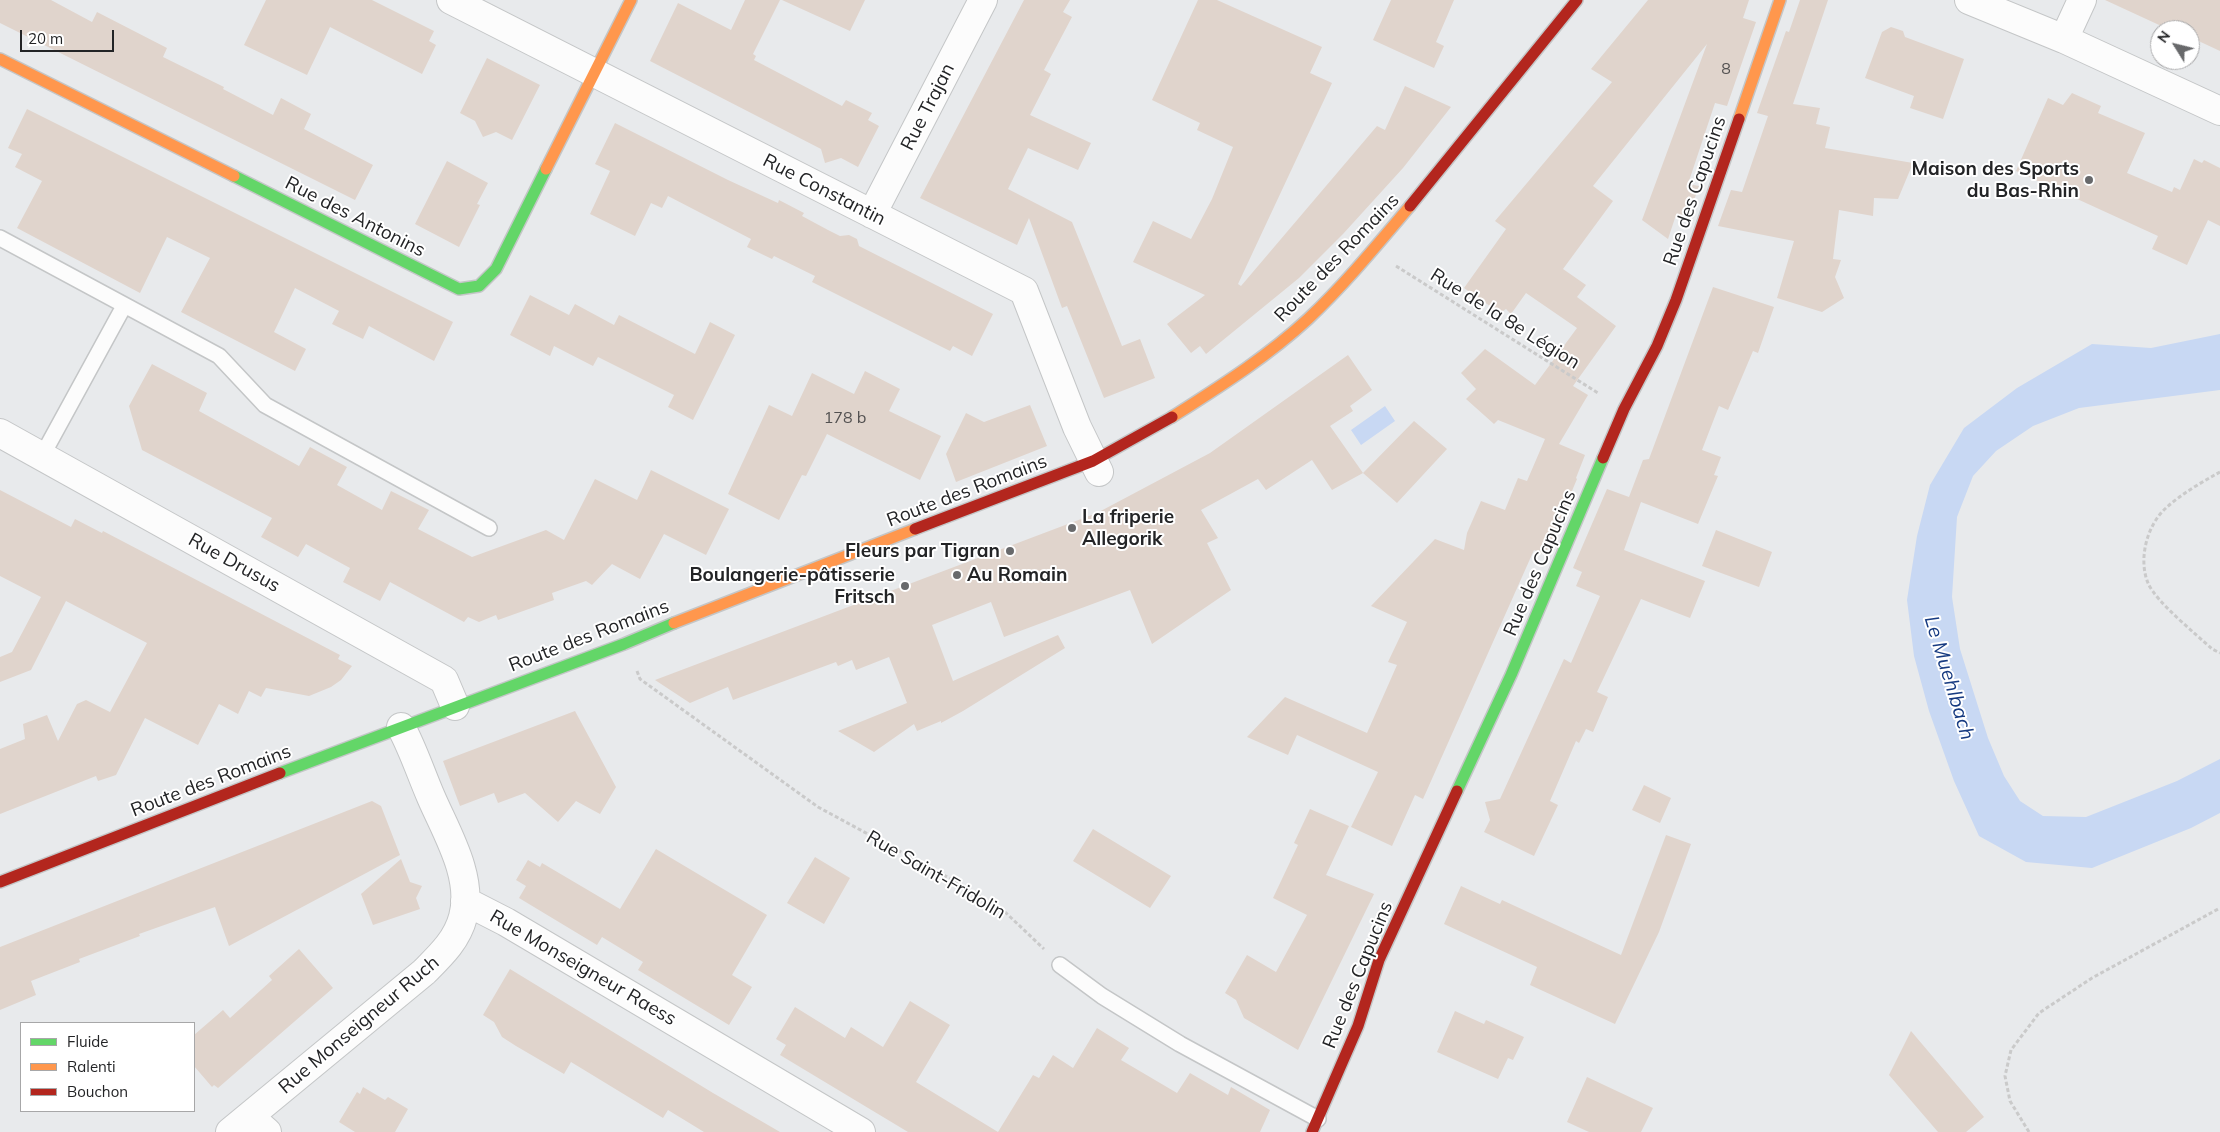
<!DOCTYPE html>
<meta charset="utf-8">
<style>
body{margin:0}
#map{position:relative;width:2220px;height:1132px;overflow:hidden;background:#e8eaec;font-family:Mulish,sans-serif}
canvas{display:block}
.legend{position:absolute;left:20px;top:1022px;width:175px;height:90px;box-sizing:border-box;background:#fff;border:1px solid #a7a7a8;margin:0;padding:6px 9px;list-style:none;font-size:15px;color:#232426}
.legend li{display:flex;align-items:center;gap:10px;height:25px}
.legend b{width:25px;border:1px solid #a7a7a8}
.north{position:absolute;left:2150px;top:20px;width:50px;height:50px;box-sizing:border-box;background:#fff;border:1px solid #a7a7a8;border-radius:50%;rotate:306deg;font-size:14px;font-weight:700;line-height:20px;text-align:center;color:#232426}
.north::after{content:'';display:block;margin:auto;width:18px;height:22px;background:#68696b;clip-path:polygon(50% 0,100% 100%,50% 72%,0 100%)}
.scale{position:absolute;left:20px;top:30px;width:94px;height:22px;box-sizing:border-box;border:2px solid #232426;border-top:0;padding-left:6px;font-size:15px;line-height:18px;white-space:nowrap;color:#232426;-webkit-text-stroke:4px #fff;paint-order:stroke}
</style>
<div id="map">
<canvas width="2220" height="1132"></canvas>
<ul class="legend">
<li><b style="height:6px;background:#63d668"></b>Fluide</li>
<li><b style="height:6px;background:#ff974d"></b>Ralenti</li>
<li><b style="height:6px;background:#b3261e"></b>Bouchon</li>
</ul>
<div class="north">N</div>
<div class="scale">20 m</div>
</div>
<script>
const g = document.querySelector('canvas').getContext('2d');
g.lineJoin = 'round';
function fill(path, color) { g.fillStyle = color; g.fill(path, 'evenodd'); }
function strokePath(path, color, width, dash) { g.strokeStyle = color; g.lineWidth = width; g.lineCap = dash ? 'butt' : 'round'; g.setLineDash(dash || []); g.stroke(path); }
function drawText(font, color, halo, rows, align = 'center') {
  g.font = font + ' Mulish,sans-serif'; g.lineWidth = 4; g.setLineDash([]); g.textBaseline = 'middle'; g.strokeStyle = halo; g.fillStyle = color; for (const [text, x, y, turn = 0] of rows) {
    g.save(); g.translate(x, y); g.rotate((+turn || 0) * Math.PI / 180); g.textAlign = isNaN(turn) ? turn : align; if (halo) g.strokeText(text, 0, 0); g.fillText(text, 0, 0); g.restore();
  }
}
const water = new Path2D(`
 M2220 334V390L2079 408 2033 426 1996 451 1973 476 1957 517 1952 597 1960 649 1988 738 2004 776 2020 801 2043 816 2086 817 2177 781 2220 759V813L2191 828 2092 868 2026 862 1979 836 1954 781 1929 711 1914 656 1907 600 1917 536 1930 485 1964 428 2017 388 2092 344 2151 348Z
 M1385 406 1395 421 1361 445 1351 430Z`);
const building = new Path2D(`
 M0 0H51L92 22 97 12 167 48 163 57 224 87 223 89 273 115 281 98 311 114 304 129 373 165 355 200 0 23Z
 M266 0H372L434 31 429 41 436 45 422 74 330 27 307 75 244 45Z
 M745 0H780L753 54 756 56 754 60 842 106 846 100 872 113 868 120 879 126 858 167 841 158 825 163 821 149 650 61 678 3 731 30Z
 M782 0H865L850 31Z
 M1024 0H1070L1063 12 1072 17 1044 70 1051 74 1030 115 1091 143 1078 170 1028 148 1008 189 1072 222 1122 346 1140 339 1155 378 1104 398 1067 306 1062 308 1029 218 1017 245 920 198Z
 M1198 0H1217L1322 47 1310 73 1332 83 1238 284 1241 286 1377 126 1385 130 1405 86 1451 107 1403 168 1343 234 1299 278 1206 354 1200 346 1191 353 1167 324 1205 295 1133 262 1153 221 1191 239 1212 199 1233 147 1197 130 1200 123 1152 100Z
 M1391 0H1454L1436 42 1444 46 1434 68 1373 40Z
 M1648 0H1749L1743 18 1756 22 1727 106 1715 103 1688 184 1699 186 1687 220 1675 218 1668 239 1642 220 1707 44 1593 186 1613 201 1563 269 1586 285 1577 297 1616 326 1573 386 1588 395 1559 444 1585 455 1576 478 1577 479 1545 555 1534 550 1423 799 1415 795 1392 846 1351 827 1378 772 1297 735 1288 755 1247 737 1285 697 1367 733 1397 665 1388 662 1407 622 1371 606 1435 539 1464 550 1467 533 1481 501 1505 510 1518 478 1527 481 1545 439 1498 420 1494 424 1466 399 1476 389 1461 373 1485 349 1535 385 1577 328 1526 293 1511 314 1506 309 1500 313 1464 288 1506 229 1495 221 1612 82 1591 69Z
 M1800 0H1828L1793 104 1820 108 1816 124 1830 127 1825 148 1913 163 1898 199 1874 198 1873 216 1839 210 1833 259 1841 260 1835 277 1844 298 1822 312 1777 298 1794 241 1718 226 1731 190 1742 192 1768 116 1757 113 1786 31 1789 32Z
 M2105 0H2220V51L2190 37V30H2170Z
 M1891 27 1903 31 1905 37 1964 59 1943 119 1910 108 1914 96 1865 78 1882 32Z
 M487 58 540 85 512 140 496 132 483 137 475 121 460 113Z
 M2072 93 2101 106 2098 113 2145 133 2127 173 2172 192 2174 187 2180 190 2194 159 2202 163 2204 160 2220 168V226L2208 220 2187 265 2152 249 2158 236 2016 171 2048 98 2063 105Z
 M27 109 453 322 434 361 369 326 363 339 332 324 339 311 295 288 274 332 306 349 295 371 181 312 210 258 167 237 140 293 17 228 42 181 15 167 22 154 8 148Z
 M615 123 728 180 778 203 779 200 804 213 802 216 828 230 840 236 849 235 857 239 859 246 993 314 972 356 953 346 950 351 812 282 815 276 774 256 772 259 747 247 751 239 668 196 662 208 651 203 635 236 590 214 610 171 595 164Z
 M447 161 488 183 477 204 480 205 459 247 415 224Z
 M1713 287 1774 307 1758 353 1753 351 1728 410 1719 406 1702 450 1721 457 1714 475 1718 476 1698 524 1641 502 1624 550 1705 581 1690 618 1641 599 1597 692 1608 697 1593 732 1586 729 1579 743 1576 741 1550 801 1558 805 1534 856 1484 832 1490 820 1485 802 1500 799 1564 659 1571 663 1600 596 1576 586 1582 572 1573 568 1607 489 1629 497 1643 460 1649 459Z
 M530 295 569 315 575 304 614 325 619 315 695 354 710 322 735 335 693 420 668 407 674 395 598 357 593 366 554 346 550 356 510 335Z
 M1348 355 1372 390 1350 406 1353 411 1330 426 1363 473 1332 490 1312 460 1266 490 1258 479 1201 510 1218 538 1207 543 1231 590 1152 644 1130 590 1004 637 991 602 932 625 953 681 1058 635 1065 648 963 711 941 723V721L917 731 914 724 874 752 838 731 907 703 889 657 856 670 852 660 838 666 836 662 733 700 728 687 690 703 655 680 1097 513 1210 453Z
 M152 364 207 393 199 411 299 466 310 447 347 467 337 485 382 510 391 491 429 510 418 529 472 557 546 530 564 540 595 479 637 500 651 470 729 509 706 555 664 534 640 579 612 564 592 585 586 581 552 593 554 600 498 620 496 615 479 622 468 617 464 622 390 582 380 601 343 582 350 568 306 544 298 557 261 537 272 518 142 450 129 406Z
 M865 371 900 389 889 411 941 436 920 480 827 434 806 476 802 475 779 520 728 494 769 405 792 416 812 373 854 394Z
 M1030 405 1047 446 956 482 946 454 966 413 984 422Z
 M1414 421 1447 449 1397 503 1363 473Z
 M0 490 71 527 75 519 102 533 103 531 340 655 338 659 352 666 341 680 331 687 309 696 266 688 261 697 249 691 238 714 219 704 198 745 145 718 116 775 98 781 96 776 0 814V749L25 739 23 724 47 715 58 741 77 704 86 700 110 712 147 643 66 601 31 670 0 682V657L12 652 41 597 0 576Z
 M1716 530 1772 552 1759 587 1702 566Z
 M575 711 616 787 600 814 576 801 558 822 525 793 498 803 494 793 460 806 443 761Z
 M1644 785 1671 798 1660 823 1632 810Z
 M372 801 381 806 400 855 229 946 215 907 139 934 140 936 79 959 80 962 31 981 36 995 0 1010V947Z
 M1310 809 1349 826 1326 875 1374 894 1298 1050 1244 1018 1236 1000 1225 993 1247 955 1276 972 1307 915 1273 898 1298 845 1294 843Z
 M1093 829 1171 876 1150 908 1073 861Z
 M1666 835 1691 844 1659 932 1615 1024 1530 985 1537 967 1444 924 1461 886 1500 904 1502 900 1621 955Z
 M656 849 767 915 732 975 752 987 729 1025 638 970 643 962 602 937 597 945 519 898 526 886 516 880 528 860 540 867 542 863 620 909Z
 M815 857 850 878 824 924 787 903Z
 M401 859 410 882 422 886 416 898 420 909 373 925 361 894Z
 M299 949 333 988 218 1088 214 1085 212 1087 194 1066V1035L223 1010 230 1018 272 980 269 976Z
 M510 969 713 1093 780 1132H704L668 1110 663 1118 571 1062 564 1074 516 1046 502 1037 494 1022 483 1015Z
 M910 1001 950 1025 916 1082 998 1132 1033 1075 1039 1078 1053 1055 1073 1068 1097 1028 1129 1048 1121 1060 1177 1093 1190 1073 1228 1095 1231 1087 1270 1110 1260 1132H908L780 1055 786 1045 776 1039 795 1007 845 1038 851 1027 883 1047Z
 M1455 1011 1484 1024 1486 1020 1524 1037 1513 1060 1508 1058 1498 1079 1437 1052Z
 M1911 1031 1984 1117 1966 1132H1938L1889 1075Z
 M1587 1077 1653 1108 1641 1132H1589L1567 1122Z
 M363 1087 385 1100 388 1097 408 1109 395 1132H355L339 1122 357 1092 360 1094Z`);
const path = new Path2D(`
 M1396 266 1598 393
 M2220 472C2202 482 2181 494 2166 508 2147 525 2138 559 2148 583 2156 602 2196 634 2212 649L2220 653
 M637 671 640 679 818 807 962 885 1005 912 1044 949
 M2029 1132 2010 1101 2005 1076 2011 1050 2039 1013 2092 978 2220 908`);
const lane = new Path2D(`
 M0 238 219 356 265 405 489 528
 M42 456 124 306
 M1060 965 1102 996 1180 1044 1318 1119`);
const street = new Path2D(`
 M451 0 1024 291 1077 427 1099 472
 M1969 0 2064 39 2220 111
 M2064 39 2082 0
 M872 214 983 0
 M0 433 444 680 455 706
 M465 901 506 922 861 1132
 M250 1117 267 1132
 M230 1132 424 972C441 955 457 940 463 917 474 877 446 832 431 797 421 774 413 749 401 727`);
const fast = new Path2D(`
 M234 176 459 289 479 286 496 269 546 169
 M280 773 624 644 674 623
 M1457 791 1511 675 1603 458`);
const slow = new Path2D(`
 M0 59 234 176
 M1739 119 1780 0
 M546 169 631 0
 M1172 417C1219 387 1267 357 1308 319 1345 284 1377 245 1410 206
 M674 623 915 529`);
const jam = new Path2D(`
 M1410 206 1577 0
 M1603 458 1624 409 1657 346 1676 300 1739 119
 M915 529 1093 461 1172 417
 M0 882 280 773
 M1312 1132 1358 1026 1379 960 1457 791`);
const markers = [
 [2089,180,5,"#68696b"],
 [1072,528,5,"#68696b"],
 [1010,551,5,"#68696b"],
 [957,575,5,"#68696b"],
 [905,586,5,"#68696b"]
];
const numberNames = [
 ["8",1726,69],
 ["178 b",845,418]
];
const streetNames = [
 ["Rue Trajan",928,107,-63],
 ["Rue Constantin",824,190,27],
 ["Rue des Capucins",1695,191,-71],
 ["Rue des Antonins",355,217,27],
 ["Route des Romains",1337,258,-46],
 ["Rue de la 8e Légion",1505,319,32],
 ["Route des Romains",967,491,-21],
 ["Rue Drusus",234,563,29],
 ["Rue des Capucins",1540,563,-67],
 ["Route des Romains",589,636,-21],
 ["Route des Romains",211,781,-21],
 ["Rue Saint-Fridolin",936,875,30],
 ["Rue Monseigneur Raess",583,968,30],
 ["Rue des Capucins",1358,975,-68],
 ["Rue Monseigneur Ruch",359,1025,-40]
];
const poiNames = [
 ["Maison des Sports",2079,169],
 ["du Bas-Rhin",2079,191],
 ["La friperie",1082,517,"left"],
 ["Allegorik",1082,539,"left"],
 ["Fleurs par Tigran",1000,551],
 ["Boulangerie-pâtisserie",895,575],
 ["Fritsch",895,597],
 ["Au Romain",967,575,"left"]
];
const waterNames = [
 ["Le Muehlbach",1949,678,73]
];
fill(water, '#c8d8f3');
fill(building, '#e0d4cc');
strokePath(lane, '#c4c6c7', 18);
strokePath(street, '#c4c6c7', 30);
strokePath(fast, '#c4c6c7', 14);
strokePath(slow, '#c4c6c7', 14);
strokePath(jam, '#c4c6c7', 14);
strokePath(path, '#cacaca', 3, [4, 2.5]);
strokePath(lane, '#fcfcfc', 15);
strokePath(street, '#fcfcfc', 28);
strokePath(fast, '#63d668', 11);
strokePath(slow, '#ff974d', 11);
strokePath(jam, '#b3261e', 11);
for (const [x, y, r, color] of markers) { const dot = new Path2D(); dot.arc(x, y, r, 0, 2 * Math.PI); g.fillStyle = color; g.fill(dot); strokePath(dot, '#fff', 2); }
drawText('16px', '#525050', null, numberNames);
drawText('19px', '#232426', '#fff', streetNames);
drawText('bold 19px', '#232426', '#fff', poiNames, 'right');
drawText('italic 20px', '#173b81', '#fff', waterNames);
</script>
